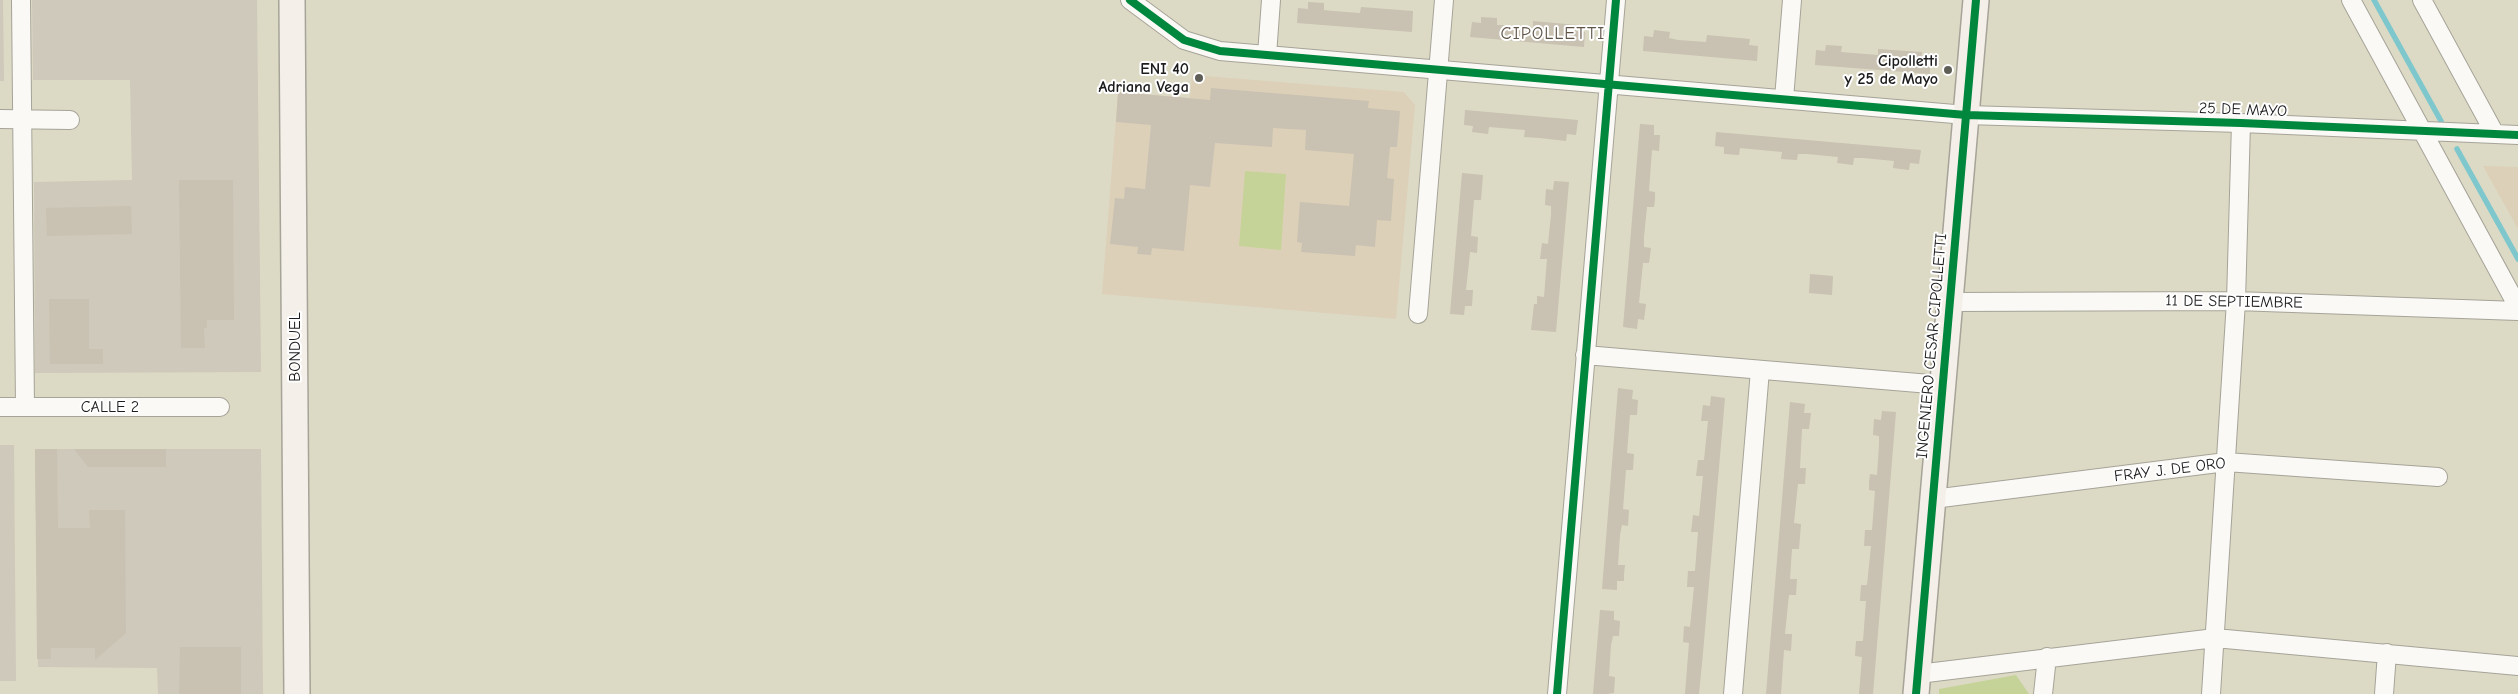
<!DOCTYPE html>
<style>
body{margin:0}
canvas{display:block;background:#dcd9c5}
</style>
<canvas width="2518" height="694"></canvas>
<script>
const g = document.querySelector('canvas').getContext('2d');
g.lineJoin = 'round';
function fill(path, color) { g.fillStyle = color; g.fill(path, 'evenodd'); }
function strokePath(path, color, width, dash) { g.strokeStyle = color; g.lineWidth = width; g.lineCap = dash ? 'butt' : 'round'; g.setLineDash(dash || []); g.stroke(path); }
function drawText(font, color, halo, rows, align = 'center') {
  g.font = font + ' "Comic Neue",sans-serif'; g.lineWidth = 4; g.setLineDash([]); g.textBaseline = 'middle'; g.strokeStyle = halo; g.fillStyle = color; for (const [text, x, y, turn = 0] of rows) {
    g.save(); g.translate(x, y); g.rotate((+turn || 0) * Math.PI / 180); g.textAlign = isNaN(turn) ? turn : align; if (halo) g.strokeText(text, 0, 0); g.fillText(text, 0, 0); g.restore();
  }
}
const built = new Path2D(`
 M1192 75 1404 92 1415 105 1396 319 1102 294 1118 92 1190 98Z
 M2483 166 2518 167V229Z`);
const industrial = new Path2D(`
 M0 0H3L4 81H0Z
 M32 0H257L261 372 35 373 34 182 132 180 130 80H33Z
 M0 445H14L16 681H0Z
 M35 449H261L263 694H158L157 668 38 667Z`);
const green = new Path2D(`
 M1245 171 1286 174 1281 250 1239 246Z
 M2016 675 2029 694H1939V689Z`);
const stream = new Path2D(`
 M2374 0 2441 121
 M2457 149 2518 259`);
const building = new Path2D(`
 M1308 2 1324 3V10L1333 11 1360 13 1361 7 1413 11 1412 32 1297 23 1298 8 1308 9Z
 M1481 17 1497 18V25H1506L1533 27V21L1577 25 1576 31 1585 32 1584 47 1470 37 1472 22 1481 23Z
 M1654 30 1670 32 1669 38 1678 40 1706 42 1707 35 1750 39 1749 45 1758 46 1757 61 1643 51 1644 36 1653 37Z
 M1826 45 1842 46 1841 52 1878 55V49L1922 52 1921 59 1930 60V74L1815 65 1816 50 1825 51Z
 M1211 88 1369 101 1368 108 1400 111 1397 147H1390L1387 178 1394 179 1391 221 1377 220 1375 247 1356 245 1355 256 1301 252 1302 243 1297 242 1300 202 1349 206 1354 154 1305 150 1306 130 1273 128 1272 147 1215 143 1210 187 1190 185 1184 251 1152 248 1151 255 1137 254 1138 247 1110 244 1115 198 1124 199 1125 187 1145 189 1151 125 1116 122 1118 92 1210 100Z
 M1465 110 1578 120 1576 135 1567 134 1566 141 1540 138 1524 137 1525 130 1489 127 1488 134 1472 132 1473 126 1464 125Z
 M1640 124 1654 125V135H1660L1659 151 1652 150 1649 191 1655 192V199L1654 207H1647L1644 237V247L1651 248 1649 263H1643L1639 303 1646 304 1644 320 1638 319 1637 329 1623 327Z
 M1716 132 1921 150 1919 164 1910 163 1909 170 1893 168 1894 161 1863 158H1854L1853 165 1837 163 1838 157 1807 154H1798L1797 160 1781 159 1782 152 1740 148 1739 155 1724 154V147L1715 146Z
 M1462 173 1483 175 1481 200H1474L1471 236 1478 237 1477 253 1470 252 1469 262 1466 290H1473L1472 306H1465L1464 315 1450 314Z
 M179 180H233L234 320H207V328H204L205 348H181Z
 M1554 181 1569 182 1556 332 1531 330 1534 304H1537V296L1544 297 1547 259H1540L1542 243 1548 244 1551 215V206L1545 205 1546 189 1553 190Z
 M131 206 132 234 47 236 46 208Z
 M1810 274 1833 276 1832 295 1809 293Z
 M49 299H89V349H103V364H50Z
 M1618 388 1633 390 1632 399 1638 400 1637 415H1630L1627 453 1634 454 1633 470H1626L1623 509 1629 510 1628 526 1622 525 1620 535 1618 565H1625L1624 574V581H1617V590L1602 589Z
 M1711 396 1725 398 1703 653 1699 694H1685L1689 643 1683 642 1684 626 1690 627 1694 587H1687L1688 571H1695L1698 532H1691L1693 515 1699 516 1703 476H1696L1698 460H1704L1708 421H1701L1703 405 1710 406Z
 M1790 402 1805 404 1804 413H1811L1809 429H1802L1800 468H1806L1805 484H1798L1797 493 1794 523 1801 524 1799 549H1792L1790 579H1797L1796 595H1789L1788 604 1785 634H1792L1791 651 1784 650 1781 694H1766Z
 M1882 411 1896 412 1873 694H1859L1862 657 1855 656 1856 641H1863L1866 601H1860L1861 585H1867L1871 546H1864L1865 530H1872L1875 491 1869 490V482L1870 474 1877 475 1879 445V436L1873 435 1874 419 1881 420Z
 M35 449H57L58 528H90L89 510H125L126 633 95 660V648H51V659H37Z
 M74 449H166V467H88Z
 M1600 610 1614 611V620L1620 621 1619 636H1613L1611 645 1609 676 1615 677 1614 693 1607 694H1593Z
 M180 647H241V694H179Z`);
const street = new Path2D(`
 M21 0 25 407
 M1130 0 1184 40 1220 51 1966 115 2241 123 2518 135
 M2351 0 2518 307
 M2422 0 2495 134
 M1267 55 1271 0
 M1784 99 1792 0
 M0 119 70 120
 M1950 302 2236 301 2518 311
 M1418 314 1444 0
 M1585 355 1942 385
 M0 407H220
 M1933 499 2226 462 2438 477
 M1918 674 2215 638 2518 666
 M1557 694 1616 0
 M1733 694 1760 370
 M2043 694 2047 657
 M2211 694 2236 301 2241 123
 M2384 694 2387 653`);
const secondary = new Path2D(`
 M292 0 297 694
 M1916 694 1976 0`);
const cycleway = new Path2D(`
 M1130 0 1184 40 1220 51 1966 115 2241 123 2518 135
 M1557 694 1616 0
 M1916 694 1976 0`);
const markers = [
 [1948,70,5,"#5f5e57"],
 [1199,78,5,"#5f5e57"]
];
const poiNames = [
 ["Cipolletti",1938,61],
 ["y 25 de Mayo",1938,79],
 ["ENI 40",1189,69],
 ["Adriana Vega",1189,87]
];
const streetNames = [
 ["25 DE MAYO",2243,110,2],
 ["11 DE SEPTIEMBRE",2234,302,1],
 ["INGENIERO CESAR CIPOLLETTI",1932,346,-85],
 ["BONDUEL",295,347,-90],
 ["CALLE 2",110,407],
 ["FRAY J. DE ORO",2170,470,-7]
];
const neighbourhoodNames = [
 ["CIPOLLETTI",1553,34]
];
fill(built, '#ddd0b8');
fill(industrial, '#cfc9bb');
fill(green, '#c6d398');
strokePath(stream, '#7ec8cd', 5.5);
fill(building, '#c9c1b1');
strokePath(street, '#a6a498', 20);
strokePath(secondary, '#a6a498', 28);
strokePath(street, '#faf9f6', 18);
strokePath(secondary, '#f4f0e9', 25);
strokePath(cycleway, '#00873e', 8);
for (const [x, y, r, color] of markers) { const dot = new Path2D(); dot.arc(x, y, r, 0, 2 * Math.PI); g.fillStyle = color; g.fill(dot); strokePath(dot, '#fff', 2); }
drawText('bold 16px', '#1c1c1c', '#fff', poiNames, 'right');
drawText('16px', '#1c1c1c', '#fff', streetNames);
g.letterSpacing = '1px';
drawText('18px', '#605446', '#fff', neighbourhoodNames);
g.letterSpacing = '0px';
</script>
